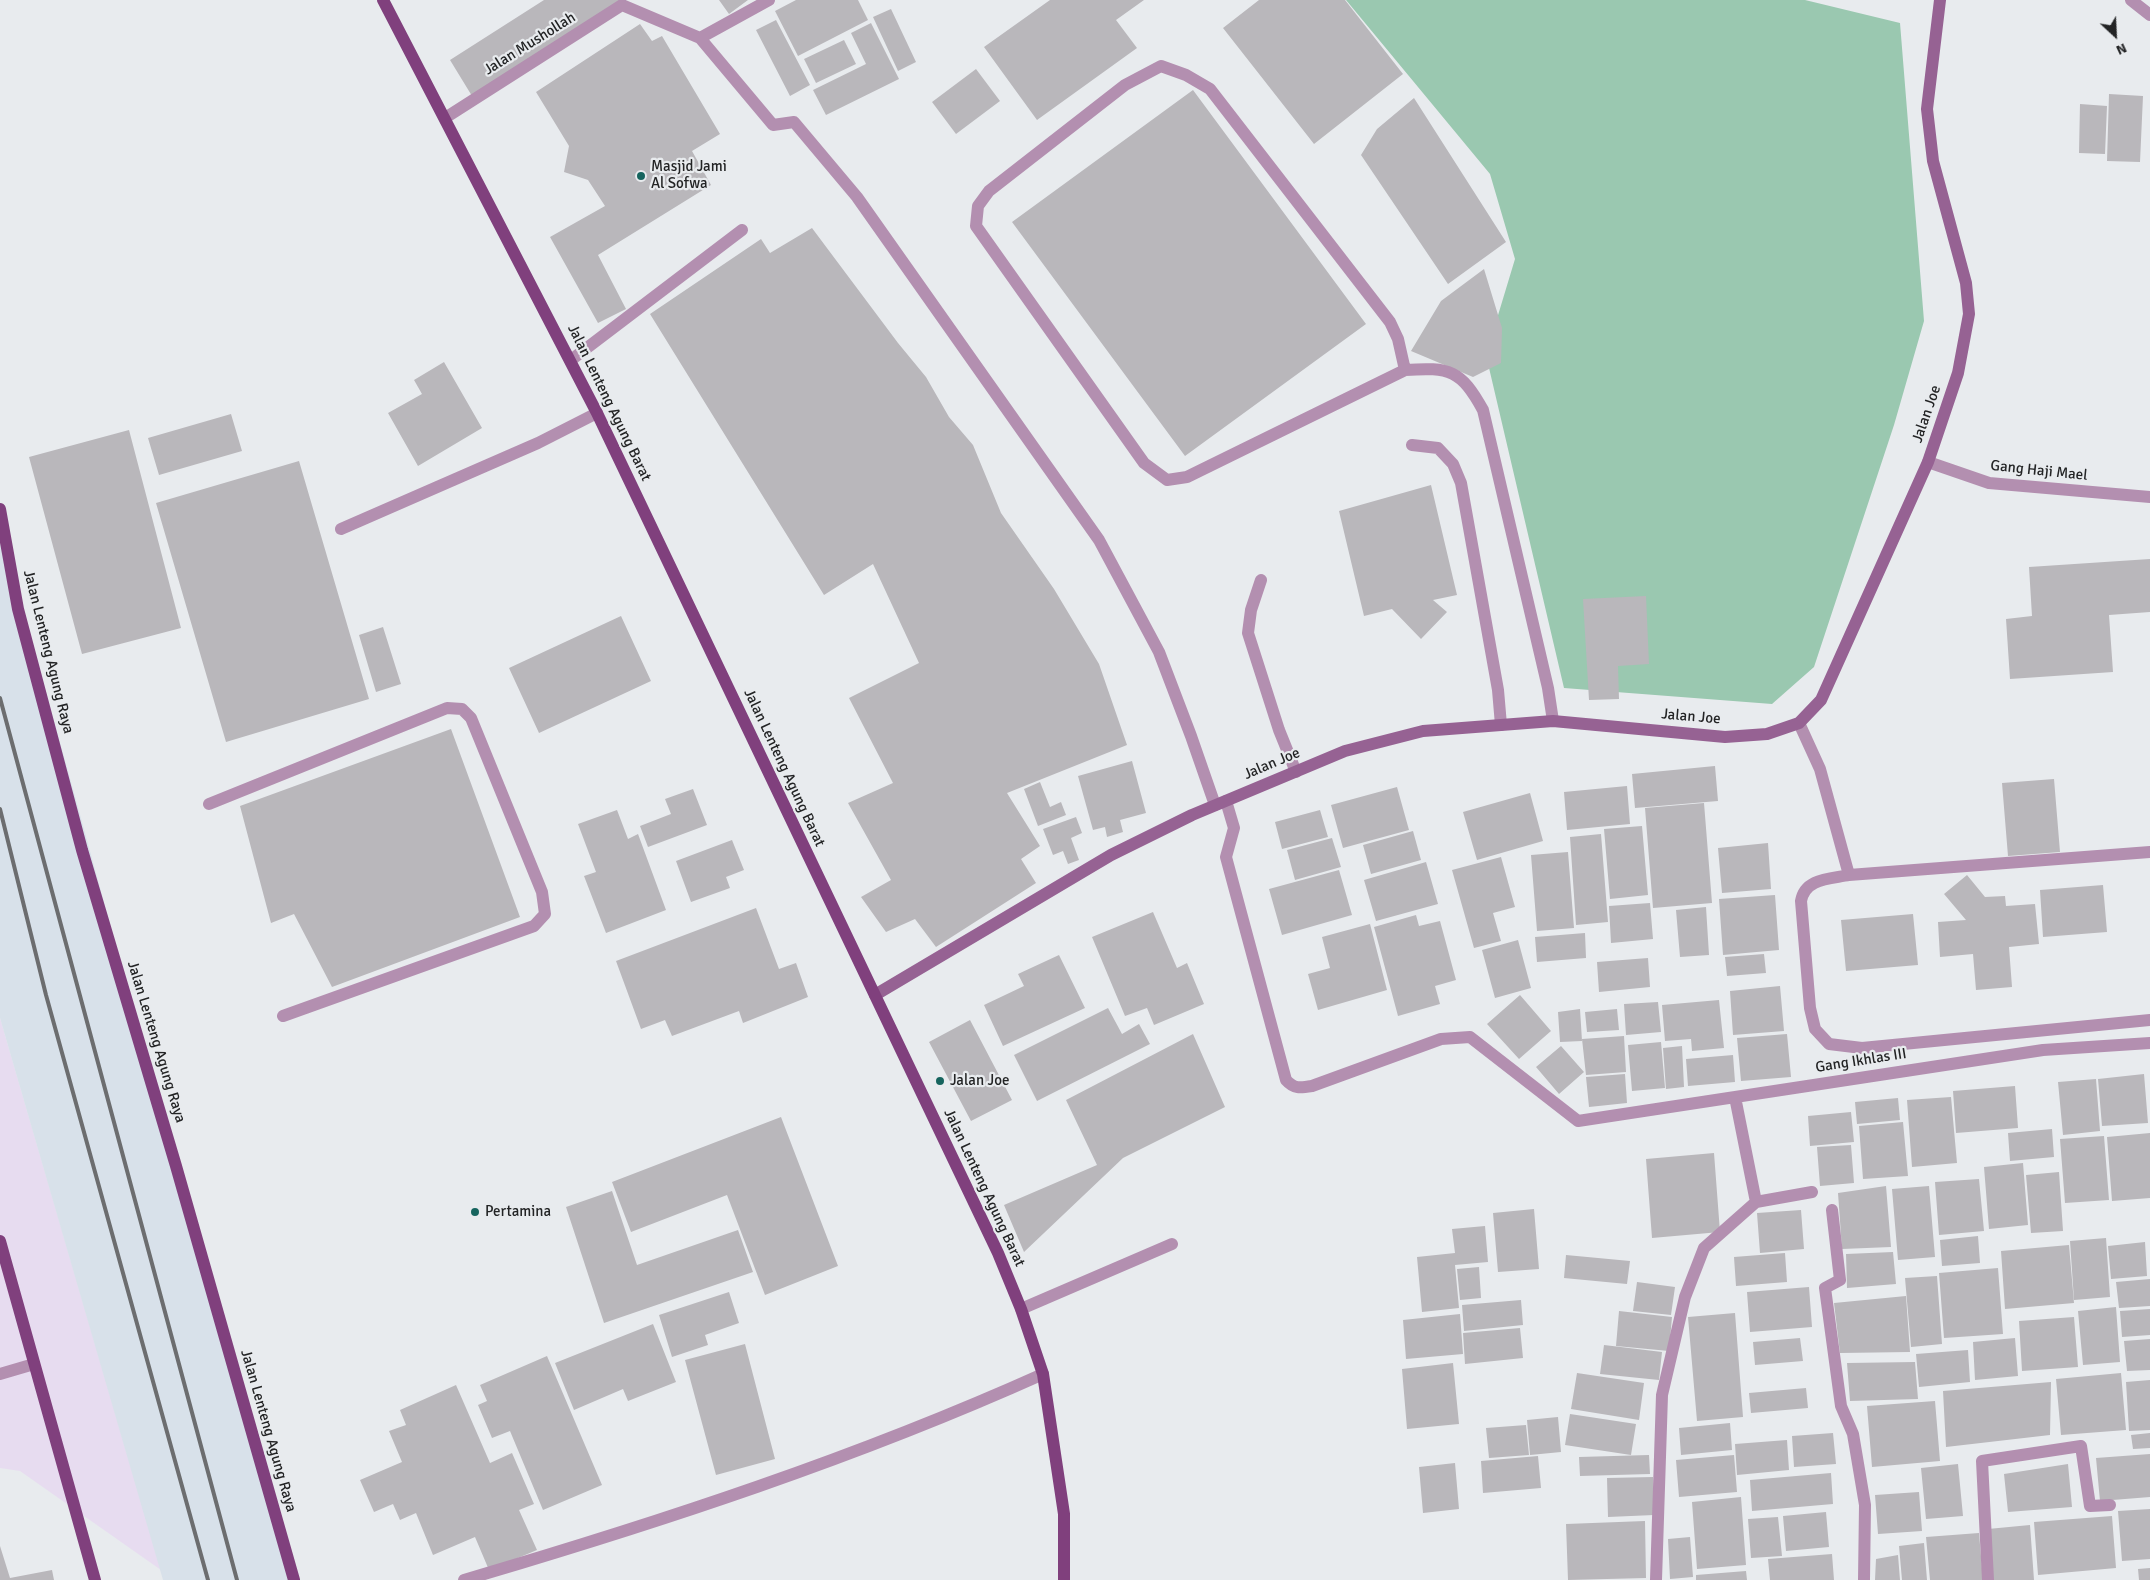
<!DOCTYPE html>
<style>
body{margin:0}
#map{position:relative;width:2150px;height:1580px;overflow:hidden;background:#e8ebee;font-family:Signika,sans-serif}
canvas{display:block}
.north{position:absolute;left:2090px;top:10px;width:50px;height:50px;-webkit-text-stroke:4px #e8ebee;paint-order:stroke;rotate:155deg;font-size:14px;font-weight:700;line-height:20px;text-align:center;color:#232425}
.north::after{content:'';display:block;margin:auto;width:18px;height:22px;background:#232425;clip-path:polygon(50% 0,100% 100%,50% 72%,0 100%)}
</style>
<div id="map">
<canvas width="2150" height="1580"></canvas>
<div class="north">N</div>
</div>
<script>
const g = document.querySelector('canvas').getContext('2d');
g.lineJoin = 'round';
function fill(path, color) { g.fillStyle = color; g.fill(path, 'evenodd'); }
function strokePath(path, color, width, dash) { g.strokeStyle = color; g.lineWidth = width; g.lineCap = dash ? 'butt' : 'round'; g.setLineDash(dash || []); g.stroke(path); }
function drawText(font, color, halo, rows, align = 'center') {
  g.font = font + ' Signika,sans-serif'; g.lineWidth = 4.5; g.setLineDash([]); g.textBaseline = 'middle'; g.strokeStyle = halo; g.fillStyle = color; for (const [text, x, y, turn = 0] of rows) {
    g.save(); g.translate(x, y); g.rotate((+turn || 0) * Math.PI / 180); g.textAlign = isNaN(turn) ? turn : align; if (halo) g.strokeText(text, 0, 0); g.fillText(text, 0, 0); g.restore();
  }
}
const commercial = new Path2D(`
 M0 1018 161 1570 20 1471 0 1468Z`);
const built = new Path2D(`
 M0 526 81 818 289 1580H163L0 1018Z`);
const green = new Path2D(`
 M1346 0H1805L1900 23 1924 321 1894 425 1814 667 1772 704 1564 688 1486 355 1515 259 1490 174Z`);
const building = new Path2D(`
 M544 0H623L472 96 450 60Z
 M719 0H748L729 14Z
 M796 0H858L868 20 798 56 775 11Z
 M1050 0H1144L1116 20 1137 48 1037 120 984 47Z
 M1259 0H1345L1403 74 1314 144 1223 28Z
 M891 9 916 62 898 71 873 17Z
 M776 20 810 85 790 96 756 30Z
 M871 23 899 79 826 115 813 90 866 64 851 33Z
 M640 24 652 41 662 36 720 134 692 151 711 185 598 255 626 309 598 323 550 237 605 206 588 180 564 172 569 146 536 92Z
 M844 40 856 64 816 83 804 59Z
 M976 69 1000 101 956 134 932 102Z
 M1193 90 1366 324 1185 456 1012 222Z
 M2109 94 2143 96 2140 162 2107 161Z
 M1414 98 1506 242 1448 284 1361 155 1377 129Z
 M2080 104 2107 106 2105 154 2079 153Z
 M812 228 898 343 926 377 949 417 973 445 1001 513 1054 589 1099 664 1127 745 1007 793 1040 846 1021 859 1036 883 936 947 915 919 886 932 861 897 891 880 848 803 893 783 849 698 919 663 873 564 824 595 650 314 761 239 770 253Z
 M1484 269 1502 328 1501 363 1473 377 1411 351 1441 301Z
 M444 362 482 428 418 466 388 413 422 394 414 380Z
 M231 414 242 451 159 475 148 438Z
 M129 430 181 628 82 654 29 457Z
 M299 461 369 699 226 742 156 503Z
 M1431 485 1457 595 1433 600 1447 612 1421 639 1392 609 1364 616 1339 511Z
 M2150 559V612L2109 615 2113 672 2010 679 2006 619 2032 616 2029 567Z
 M1646 596 1649 664 1618 666 1619 699 1589 700 1583 599Z
 M621 616 651 681 539 733 509 668Z
 M383 627 401 684 376 692 359 635Z
 M451 729 520 917 332 987 294 914 271 923 240 806Z
 M1132 761 1146 813 1120 820 1123 832 1107 837 1105 827 1093 830 1078 776Z
 M1715 766 1718 801 1635 808 1632 774Z
 M2054 779 2060 852 2008 856 2002 783Z
 M1040 782 1050 807 1061 802 1066 815 1038 826 1024 789Z
 M1627 786 1630 824 1567 830 1564 792Z
 M1397 787 1409 830 1343 848 1331 805Z
 M693 789 707 825 648 847 640 826 671 814 665 799Z
 M1530 793 1543 841 1477 860 1463 812Z
 M1704 803 1712 903 1653 908 1645 808Z
 M617 810 628 839 638 834 666 910 606 933 584 876 596 872 578 824Z
 M1320 810 1328 837 1282 849 1275 822Z
 M1076 817 1082 833 1071 838 1079 860 1068 864 1063 851 1053 855 1043 829Z
 M1642 826 1648 895 1610 899 1604 829Z
 M1413 831 1421 860 1371 874 1363 845Z
 M1601 834 1608 922 1576 925 1570 837Z
 M1332 838 1341 867 1295 880 1287 850Z
 M732 840 744 870 726 877 730 888 691 902 676 861Z
 M1768 843 1771 889 1722 893 1718 848Z
 M1568 852 1574 928 1537 931 1531 855Z
 M1501 857 1515 907 1493 913 1501 941 1474 948 1452 870Z
 M1426 862 1438 904 1376 921 1364 880Z
 M1339 870 1352 915 1282 935 1269 889Z
 M1967 875 1985 897 2005 896 2006 906 2035 904 2039 944 2009 947 2012 987 1976 990 1973 954 1940 957 1938 922 1966 920 1944 894Z
 M2103 885 2107 932 2043 937 2040 890Z
 M1775 895 1779 950 1723 955 1719 899Z
 M1650 903 1653 939 1611 943 1609 906Z
 M1706 907 1709 955 1680 957 1676 910Z
 M756 908 779 969 796 963 808 997 743 1023 739 1011 672 1036 665 1020 641 1029 616 961Z
 M1153 912 1177 968 1187 963 1204 1004 1154 1025 1147 1008 1125 1016 1092 937Z
 M1913 914 1918 965 1846 971 1841 920Z
 M1416 915 1419 926 1440 921 1456 980 1435 986 1440 1004 1398 1016 1374 927Z
 M1370 924 1387 990 1318 1010 1308 974 1330 968 1322 937Z
 M1585 933 1586 958 1537 962 1535 937Z
 M1518 940 1531 988 1495 998 1482 950Z
 M1764 954 1766 973 1727 976 1725 957Z
 M1059 955 1085 1008 1003 1046 984 1005 1024 986 1018 974Z
 M1648 958 1650 987 1599 992 1597 962Z
 M1780 986 1784 1031 1733 1035 1730 991Z
 M1520 995 1551 1031 1519 1059 1487 1024Z
 M1719 1000 1724 1048 1692 1051 1691 1039 1665 1041 1662 1005Z
 M1658 1002 1661 1032 1626 1035 1624 1004Z
 M1108 1008 1122 1034 1139 1024 1150 1044 1037 1101 1014 1055Z
 M1580 1009 1582 1041 1560 1042 1558 1012Z
 M1617 1009 1619 1030 1587 1032 1585 1012Z
 M970 1020 1012 1100 971 1121 929 1042Z
 M1193 1034 1225 1107 1123 1158 1024 1252 1004 1205 1097 1165 1066 1100Z
 M1787 1034 1791 1077 1741 1081 1737 1038Z
 M1624 1036 1626 1072 1586 1075 1582 1039Z
 M1661 1042 1665 1088 1632 1091 1628 1045Z
 M1561 1046 1584 1072 1559 1094 1536 1067Z
 M1682 1046 1684 1087 1666 1089 1663 1048Z
 M1733 1055 1735 1082 1688 1086 1686 1059Z
 M1625 1074 1627 1103 1589 1107 1586 1077Z
 M2144 1074 2148 1123 2102 1126 2098 1079Z
 M2096 1079 2100 1131 2063 1135 2058 1082Z
 M2015 1086 2018 1128 1956 1133 1953 1091Z
 M1951 1097 1957 1163 1912 1167 1907 1100Z
 M1898 1098 1900 1120 1857 1124 1855 1102Z
 M1851 1112 1854 1142 1810 1146 1808 1116Z
 M781 1117 838 1266 765 1295 727 1195 631 1232 612 1182Z
 M1903 1122 1908 1176 1863 1179 1859 1126Z
 M2052 1129 2054 1157 2010 1161 2008 1133Z
 M2150 1133V1198L2112 1201 2107 1137Z
 M2104 1136 2109 1200 2065 1203 2060 1139Z
 M1851 1145 1854 1183 1820 1186 1817 1147Z
 M1714 1153 1720 1232 1652 1238 1646 1159Z
 M2023 1163 2028 1225 1989 1229 1984 1167Z
 M2059 1172 2063 1231 2031 1233 2026 1175Z
 M1979 1179 1984 1231 1939 1235 1935 1182Z
 M1886 1186 1891 1247 1842 1249 1838 1193Z
 M1929 1186 1935 1257 1898 1260 1892 1189Z
 M612 1191 637 1265 738 1230 753 1272 604 1323 566 1207Z
 M1534 1209 1539 1269 1498 1272 1493 1213Z
 M1801 1210 1804 1249 1760 1253 1757 1213Z
 M1485 1226 1488 1262 1455 1265 1459 1308 1422 1312 1417 1257 1455 1253 1452 1229Z
 M1978 1236 1980 1263 1942 1266 1940 1240Z
 M2106 1238 2110 1297 2074 1300 2070 1241Z
 M2145 1242 2147 1276 2111 1279 2108 1246Z
 M2069 1245 2074 1303 2005 1309 2001 1251Z
 M1893 1252 1896 1284 1847 1288 1846 1254Z
 M1785 1253 1787 1282 1736 1286 1734 1257Z
 M1566 1255 1630 1261 1627 1284 1564 1278Z
 M1479 1267 1481 1298 1460 1300 1457 1269Z
 M1998 1268 2003 1334 1944 1338 1939 1273Z
 M1937 1276 1942 1344 1911 1347 1905 1278Z
 M2150 1279V1306L2119 1308 2116 1282Z
 M1637 1282 1675 1287 1671 1315 1633 1311Z
 M1809 1287 1812 1327 1750 1332 1747 1292Z
 M729 1292 739 1323 705 1335 708 1345 672 1357 659 1315Z
 M1906 1296 1910 1352 1840 1353 1834 1303Z
 M1521 1300 1523 1325 1464 1331 1462 1305Z
 M2116 1307 2120 1362 2083 1365 2078 1311Z
 M2150 1309V1335L2122 1337 2120 1311Z
 M1619 1311 1672 1317 1669 1351 1616 1346Z
 M1735 1313 1743 1417 1697 1421 1688 1317Z
 M1460 1314 1463 1354 1406 1359 1403 1320Z
 M2074 1317 2078 1367 2022 1371 2019 1321Z
 M653 1324 676 1382 628 1401 623 1389 574 1410 555 1363Z
 M1520 1328 1523 1358 1465 1364 1463 1333Z
 M1800 1338 1803 1361 1755 1365 1753 1342Z
 M2015 1338 2018 1376 1975 1380 1973 1342Z
 M2150 1339V1370L2127 1371 2124 1341Z
 M745 1344 775 1459 716 1475 685 1360Z
 M1604 1345 1662 1352 1659 1380 1600 1374Z
 M1968 1350 1970 1382 1919 1387 1916 1354Z
 M547 1356 602 1485 543 1510 510 1431 492 1438 478 1405 487 1401 480 1385Z
 M1915 1362 1918 1399 1850 1401 1847 1363Z
 M1453 1363 1459 1424 1407 1429 1402 1369Z
 M1577 1373 1644 1383 1639 1420 1571 1409Z
 M2121 1373 2126 1430 2061 1435 2056 1379Z
 M2150 1380V1430L2129 1431 2126 1382Z
 M2051 1382 2050 1435 1946 1447 1943 1391Z
 M456 1385 490 1463 512 1453 534 1504 519 1510 537 1550 489 1570 475 1537 433 1555 416 1513 400 1520 393 1504 374 1512 360 1480 402 1462 389 1431 406 1425 400 1410Z
 M1806 1388 1808 1408 1751 1413 1749 1393Z
 M1935 1401 1940 1461 1872 1467 1867 1406Z
 M1570 1414 1636 1424 1631 1455 1565 1445Z
 M1558 1417 1561 1452 1530 1455 1527 1420Z
 M1730 1423 1732 1450 1681 1455 1679 1428Z
 M1526 1425 1529 1455 1489 1458 1486 1428Z
 M1833 1433 1836 1464 1794 1467 1792 1436Z
 M2150 1433V1448L2133 1449 2131 1435Z
 M1787 1440 1789 1470 1737 1475 1735 1444Z
 M2150 1454V1497L2100 1501 2096 1458Z
 M1649 1455 1650 1474 1580 1476 1579 1457Z
 M1734 1455 1737 1492 1679 1497 1676 1460Z
 M1538 1456 1541 1488 1483 1493 1481 1461Z
 M1455 1463 1459 1509 1423 1513 1419 1467Z
 M1958 1464 1963 1516 1926 1519 1921 1468Z
 M2068 1464 2072 1507 2008 1512 2004 1474Z
 M1831 1473 1833 1504 1752 1511 1750 1480Z
 M1653 1477 1654 1515 1608 1517 1607 1478Z
 M1919 1492 1922 1531 1878 1534 1875 1495Z
 M1741 1497 1746 1565 1697 1569 1692 1502Z
 M2150 1509V1559L2122 1561 2118 1511Z
 M1826 1512 1829 1547 1786 1551 1783 1516Z
 M2112 1516 2116 1568 2038 1575 2034 1522Z
 M1778 1517 1782 1556 1751 1558 1748 1519Z
 M1645 1521 1646 1578 1568 1580 1566 1524Z
 M2030 1525 2034 1580H1992L1988 1529Z
 M1979 1533 1983 1580H1930L1926 1537Z
 M1690 1537 1693 1577 1670 1579 1668 1539Z
 M1924 1543 1927 1580H1902L1899 1546Z
 M0 1546 10 1578 52 1570 54 1580H0Z
 M1832 1554 1834 1580H1770L1768 1559Z
 M1898 1555 1900 1580H1875L1876 1559Z
 M2150 1568V1580H2139L2138 1569Z
 M1746 1571 1747 1580H1696V1575Z`);
const lane = new Path2D(`
 M2131 0 2150 15
 M571 360 742 230
 M1405 370 1398 339 1390 322 1210 89 1186 75 1161 66 1125 85 989 191 978 206 976 226 1144 463 1167 480 1187 477 1405 370C1450 367 1461 370 1483 410L1548 688 1553 721
 M1412 445 1438 448 1453 464 1461 483 1498 690 1501 725
 M341 529 538 443 597 413
 M1261 580 1251 610 1248 633 1279 730 1296 772
 M209 804 447 708 462 709 471 718 542 892 545 914 534 926 283 1016
 M1021 1309 1172 1244`);
const street = new Path2D(`
 M700 38 769 0
 M445 118 622 5 700 38 773 125 794 122 857 197 1099 540 1159 652 1191 736 1215 805
 M1928 462 1989 483 2150 497
 M1799 723 1820 769 1849 875
 M1226 801 1234 828 1226 857 1286 1080C1294 1089 1300 1088 1312 1086L1441 1039 1470 1037 1578 1121 2043 1050 2150 1043
 M2150 852 1849 875C1830 879 1805 878 1801 901L1810 1008 1815 1029 1829 1044 1862 1048 2150 1020
 M1735 1097 1756 1202
 M1832 1210 1840 1280 1825 1288 1841 1406 1853 1434 1865 1505 1864 1580
 M0 1374 34 1364
 M464 1580C661 1522 856 1458 1043 1374
 M1656 1580 1662 1395 1685 1297 1704 1248 1756 1202 1812 1192
 M1988 1580 1982 1461 2081 1446 2090 1506 2110 1505`);
const secondary = new Path2D(`
 M875 995 1111 855 1192 815 1345 751 1423 731 1553 721 1725 737 1767 734 1799 723 1821 700 1928 462 1958 373 1969 314 1966 283 1933 161 1927 109 1940 0`);
const primary = new Path2D(`
 M383 0 597 413 998 1253 1021 1309 1043 1374 1064 1514V1580
 M0 509 18 609 82 850 176 1166 294 1580
 M0 1241 95 1580`);
const rail = new Path2D(`
 M0 698 237 1580
 M0 809 46 995 208 1580`);
const markers = [
 [641,176,5,"#16645e"],
 [940,1081,5,"#16645e"],
 [475,1212,5,"#16645e"]
];
const streetNames = [
 ["Jalan Mushollah",530,44,-32],
 ["Jalan Lenteng Agung Barat",609,403,64],
 ["Jalan Joe",1927,414,-71],
 ["Gang Haji Mael",2039,471,6],
 ["Jalan Lenteng Agung Raya",48,652,76],
 ["Jalan Joe",1691,717,5],
 ["Jalan Joe",1272,764,-23],
 ["Jalan Lenteng Agung Barat",784,768,65],
 ["Jalan Lenteng Agung Raya",156,1042,73],
 ["Gang Ikhlas III",1861,1061,-9],
 ["Jalan Lenteng Agung Barat",984,1188,65],
 ["Jalan Lenteng Agung Raya",268,1431,74]
];
const poiNames = [
 ["Masjid Jami",651,167],
 ["Al Sofwa",651,184],
 ["Jalan Joe",950,1081],
 ["Pertamina",485,1212]
];
fill(commercial, '#e7dcf0');
fill(built, '#d8e1ea');
fill(green, '#9ac8b0');
fill(building, '#b9b7bb');
strokePath(lane, '#b38fb0', 12);
strokePath(street, '#b38fb0', 12);
strokePath(secondary, '#966293', 12);
strokePath(primary, '#80407d', 12);
strokePath(rail, '#6c6d6f', 4);
for (const [x, y, r, color] of markers) { const dot = new Path2D(); dot.arc(x, y, r, 0, 2 * Math.PI); g.fillStyle = color; g.fill(dot); strokePath(dot, '#e8ebee', 2); }
drawText('15px', '#232425', '#e8ebee', streetNames);
drawText('15px', '#232425', '#e8ebee', poiNames, 'left');
</script>
